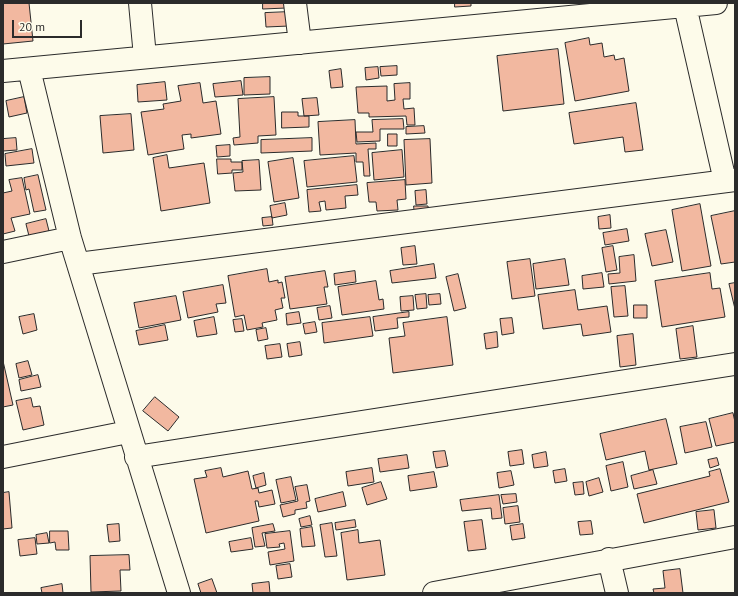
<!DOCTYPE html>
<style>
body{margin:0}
#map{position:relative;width:738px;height:596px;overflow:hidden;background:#fdfbea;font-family:"PT Sans",sans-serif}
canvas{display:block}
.frame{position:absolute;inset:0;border:4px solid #2b2b2b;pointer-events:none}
.scale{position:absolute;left:12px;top:20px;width:70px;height:18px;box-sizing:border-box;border:2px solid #2b2b2b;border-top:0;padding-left:5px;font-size:12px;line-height:14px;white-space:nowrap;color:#2b2b2b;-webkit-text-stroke:3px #fdfbea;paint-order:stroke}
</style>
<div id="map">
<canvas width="738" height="596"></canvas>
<div class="frame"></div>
<div class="scale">20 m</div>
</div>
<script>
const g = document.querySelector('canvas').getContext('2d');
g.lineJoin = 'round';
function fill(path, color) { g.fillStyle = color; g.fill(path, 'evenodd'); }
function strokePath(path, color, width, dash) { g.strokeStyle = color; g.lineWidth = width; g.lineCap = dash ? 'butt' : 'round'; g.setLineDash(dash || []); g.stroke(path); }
const building = new Path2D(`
 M3 3H29L33 41 3 44Z
 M263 3H286V8L263 9Z
 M455 3H471V6L455 7Z
 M289 12V26L266 27 265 13Z
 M589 38 590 45 602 43 604 57 614 55 615 60 624 58 629 91 575 101 565 43Z
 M558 49 564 104 503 111 497 56Z
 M397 66V75L381 76 380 67Z
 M378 67 379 78 366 80 365 68Z
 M341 69 343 87 331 88 329 71Z
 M270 77V94L244 95V78Z
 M241 81 243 95 215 97 213 84Z
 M165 82 167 100 138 102 137 85Z
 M200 83 203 103 216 101 221 134 191 138V134L182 135 184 149 148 155 141 112 164 109 163 104 181 101 178 86Z
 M410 83V99H403L404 109 414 108 415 125H407L406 116 369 117V113H358L356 87 387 86V101L395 100 394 84Z
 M24 97 27 113 9 117 6 101Z
 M274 97 276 135 258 136V143L234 145 233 138 240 137 238 99Z
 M317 98 319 115 304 116 302 99Z
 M636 103 643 150 625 152 623 137 574 144 569 113Z
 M282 112H298V116H309V127L282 128Z
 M131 114 134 150 103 153 100 116Z
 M403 119 404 129H380V141L357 142 356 132H373L372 120Z
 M355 120 356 144 376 143V149H368L370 176H364L363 162H356V153L320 155 318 122Z
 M424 126 425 133 406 134V127Z
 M388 134H397V146H388Z
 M16 138 17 150 3 151V139Z
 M312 138V151L261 153V140Z
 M430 139 432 183 406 185 404 140Z
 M230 145V156L217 157 216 146Z
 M32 149 34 163 6 166 5 154Z
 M402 150 404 177 374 180 372 153Z
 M167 155 169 168 204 163 210 203 161 211 153 158Z
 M354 156 357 182 307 187 304 161Z
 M293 158 299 198 274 202 268 162Z
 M217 159H231V162H242V170H232V173L218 174Z
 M259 160 261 190 235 191 233 173 243 172 242 161Z
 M38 175 46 210 34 212 29 189 26 190 24 178Z
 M22 178 30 214 11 218 15 231 3 234V193L12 191 9 180Z
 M405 180 406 199 397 200 398 210 377 211 376 202H369L367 183Z
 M357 185 358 195 345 196 346 208 326 210 325 201 319 202 321 211 309 212 307 190Z
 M426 190 427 204 416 205 415 191Z
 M285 203 287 215 272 218 270 206Z
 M700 204 711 266 682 271 672 210Z
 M414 206H428L429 214 415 215Z
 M735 211V262L721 264 711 216Z
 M610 215 611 228 599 229 598 217Z
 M272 217 273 225 263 226 262 218Z
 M46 219 49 231 29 236 26 224Z
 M627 229 629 241 605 245 603 233Z
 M666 230 673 262 652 266 645 234Z
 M415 246 417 264 403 265 401 248Z
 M613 246 617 270 606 272 602 248Z
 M634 255 636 281 609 284 608 274 620 273 619 257Z
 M530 259 535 296 512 299 507 262Z
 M565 259 569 285 536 289 533 264Z
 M434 264 436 278 392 283 390 271Z
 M267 269 269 282 278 280V283L282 282 285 298H281L283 308 275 310 277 320 262 323 263 327 247 330 244 315 235 317 228 276Z
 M325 271 328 287H324L327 304 290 309 285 277Z
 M355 271 356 282 335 285 334 274Z
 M602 273 604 287 583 289 582 276Z
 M710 273 712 289 720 288 725 317 662 327 655 281Z
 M458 274 466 308 454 311 446 277Z
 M376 281 379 300 383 299 384 309 342 315 338 287Z
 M735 283V309L729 284Z
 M223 285 226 303 216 304 218 312 188 318 183 292Z
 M625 286 628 316 614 317 611 287Z
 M575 290 578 310 607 306 611 332 583 336 581 324 543 329 538 295Z
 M426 294 427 308 417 309 415 295Z
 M440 294 441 304 429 305 428 295Z
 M176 296 181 320 139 328 134 303Z
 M413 296 414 310 401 311 400 297Z
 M634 305H647V318H634Z
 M330 306 332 318 319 320 317 308Z
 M299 312 301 323 287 325 286 314Z
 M409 312V317L397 318 398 328 375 331 373 317Z
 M34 314 37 330 23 334 19 317Z
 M214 317 217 334 197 337 194 321Z
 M370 317 373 336 324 343 322 323Z
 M447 317 453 365 393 373 389 338 405 336 403 323Z
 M512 318 514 333 502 335 500 319Z
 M242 319 244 331 235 332 233 320Z
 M315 322 317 332 305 334 303 324Z
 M165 325 168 340 139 345 136 331Z
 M693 326 697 357 680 359 676 329Z
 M266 328 268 339 258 341 256 330Z
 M497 332 498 347 486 349 484 334Z
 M633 334 636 365 620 367 617 336Z
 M300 342 302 355 289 357 287 344Z
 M280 344 282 357 267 359 265 346Z
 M3 361 13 405 3 407Z
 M28 361 32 375 19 378 16 364Z
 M38 375 41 387 21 391 19 380Z
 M155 397 179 417 168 431 143 411Z
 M31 398 33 407 40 406 44 425 23 430 16 401Z
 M733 413 735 422V442L716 446 709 419Z
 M666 419 677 464 649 470 645 451 606 460 600 434Z
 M706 422 712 447 685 453 680 427Z
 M522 450 524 464 510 466 508 452Z
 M445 451 448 466 436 468 433 452Z
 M546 452 548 466 534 468 532 455Z
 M407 455 409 468 380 472 378 459Z
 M717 458 719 465 710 468 708 460Z
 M623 462 628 487 611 491 606 466Z
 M221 468 223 477 248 471 252 489 258 488 259 493 272 490 275 504 259 507 258 501H255L259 521 206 533 194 479 207 477 205 471Z
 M372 468 374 482 348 486 346 472Z
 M565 469 567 481 555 483 553 471Z
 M720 469 729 502 644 523 637 494 710 476 709 472Z
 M653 470 657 484 634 489 631 476Z
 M511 471 514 485 499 488 497 473Z
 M434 472 437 487 410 491 408 476Z
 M264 473 266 485 256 488 253 476Z
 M291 477 296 500 281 503 276 480Z
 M599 478 603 492 589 496 586 482Z
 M381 482 387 499 367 505 362 488Z
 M583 482 584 494 575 495 573 483Z
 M307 485 310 501 306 502 307 508 295 510V514L283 517 280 505 298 501 295 487Z
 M9 492 12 528 3 529V493Z
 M343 492 346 506 318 512 315 499Z
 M516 494 517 502 503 504 501 495Z
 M499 495 502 518 492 519 491 508 462 511 460 500Z
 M518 506 520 522 505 524 503 508Z
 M714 510 716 528 698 530 696 512Z
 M310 516 312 525 301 527 299 519Z
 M355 520 356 527 336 530 335 523Z
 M482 520 486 549 468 551 464 522Z
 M591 521 593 534 580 535 578 522Z
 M332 523 337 556 325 557 320 525Z
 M119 524 120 541 109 542 107 525Z
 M273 524 275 531 262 533 265 546 255 547 252 528Z
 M523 524 525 538 512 540 510 526Z
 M312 527 315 546 302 547 300 529Z
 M358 530 359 543 380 540 385 575 347 580 341 533Z
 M50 531H68L69 550H56L55 542 50 543Z
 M290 531 294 561 270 565 268 552 285 549 284 543 279 544 280 547 267 548 265 534Z
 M47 533 49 543 37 544 36 535Z
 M35 538 37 554 20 556 18 540Z
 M251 538 253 549 231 552 229 542Z
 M129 555 130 570H120L121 591 91 592 90 556Z
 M290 564 292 577 278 579 276 566Z
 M680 569 683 593H654L653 589 665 588 663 571Z
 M212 579 217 593H201L198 584Z
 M269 582 270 593H253L252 584Z
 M62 584 63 593H42L41 588Z`);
const minor = new Path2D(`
 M140 3 145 57
 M295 3 300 43
 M685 6 725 181
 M29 69 70 238 179 593
 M3 71 716 3
 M3 252 70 238
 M78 264 735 180
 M3 457 128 432
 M136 457 735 364
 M609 559 617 593
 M434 593 735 537`);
fill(building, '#f2b8a0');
strokePath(building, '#2b2b2b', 1);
strokePath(minor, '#2b2b2b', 24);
strokePath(minor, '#fdfbea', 22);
</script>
